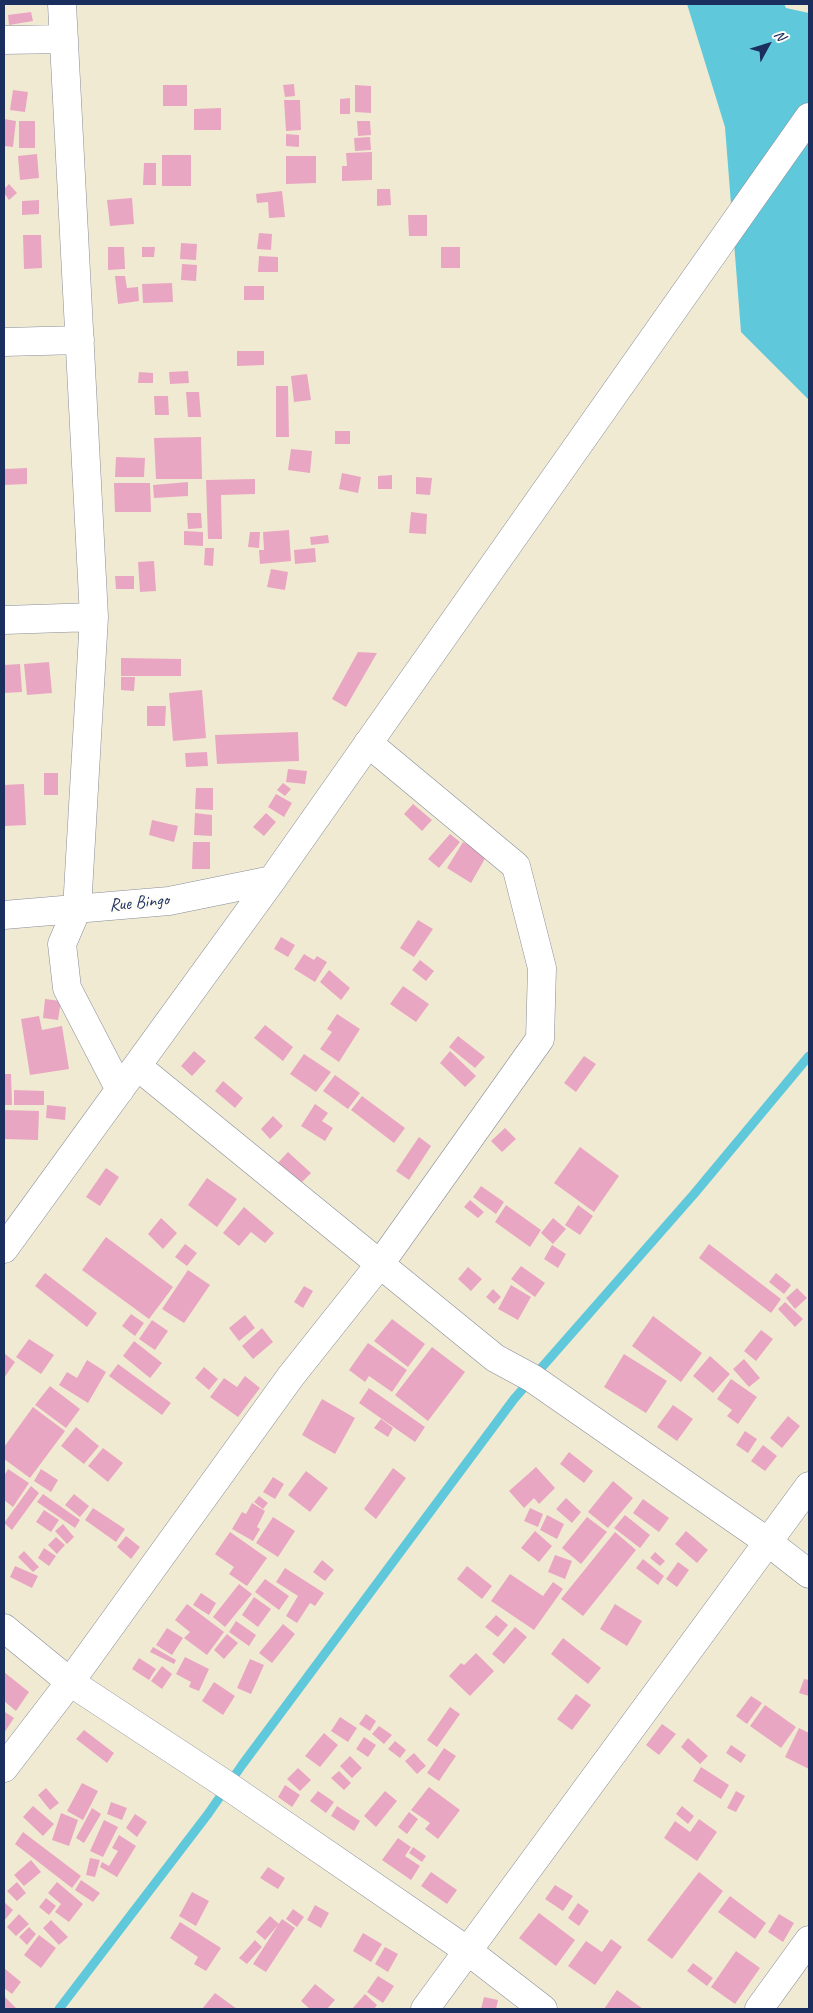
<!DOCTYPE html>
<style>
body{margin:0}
#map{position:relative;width:813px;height:2013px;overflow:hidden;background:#f1ead2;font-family:Caveat,sans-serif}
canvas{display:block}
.frame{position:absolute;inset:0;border:5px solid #1b2f5e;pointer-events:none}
.north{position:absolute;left:743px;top:20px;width:50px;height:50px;-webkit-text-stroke:4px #fdfcf7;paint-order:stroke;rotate:51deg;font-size:14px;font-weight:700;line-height:20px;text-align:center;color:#1b2f5e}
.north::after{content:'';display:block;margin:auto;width:18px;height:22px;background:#1b2f5e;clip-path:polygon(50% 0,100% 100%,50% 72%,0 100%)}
</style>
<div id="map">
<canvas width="813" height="2013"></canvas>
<div class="frame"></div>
<div class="north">N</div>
</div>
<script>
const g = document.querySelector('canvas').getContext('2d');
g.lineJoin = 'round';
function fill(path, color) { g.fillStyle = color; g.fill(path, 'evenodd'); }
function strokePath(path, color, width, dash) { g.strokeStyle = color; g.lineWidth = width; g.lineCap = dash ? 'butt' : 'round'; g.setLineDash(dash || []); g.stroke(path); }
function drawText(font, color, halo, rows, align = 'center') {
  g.font = font + ' Caveat,sans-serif'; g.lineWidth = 4.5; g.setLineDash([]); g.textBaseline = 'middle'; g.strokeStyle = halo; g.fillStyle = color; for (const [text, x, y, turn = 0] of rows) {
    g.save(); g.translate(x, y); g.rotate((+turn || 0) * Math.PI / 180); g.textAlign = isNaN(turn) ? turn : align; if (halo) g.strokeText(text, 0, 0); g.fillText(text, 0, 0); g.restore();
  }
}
const water = new Path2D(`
 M687 4H784L786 8 809 13V400L741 332 725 127Z`);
const stream = new Path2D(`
 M59 2009 208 1814 242 1765 514 1399 694 1194 809 1056`);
const building = new Path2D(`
 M31 12 33 21 9 25 8 15Z
 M294 84 295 96 285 97 283 85Z
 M163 85H187V106H163Z
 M355 85 371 86V113L355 112Z
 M13 90 28 92 25 112 10 110Z
 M350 98V114H340V99Z
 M284 100H300L301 130 286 131Z
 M221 108V130H194V109Z
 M4 119 16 121 13 147 4 146Z
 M19 121H35V148H19Z
 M357 121H370L371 135 358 136Z
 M286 134 299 135V147L286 146Z
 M370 137 371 150 355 151 354 138Z
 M372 152V180L342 181V166H347L346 153Z
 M37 154 39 178 20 180 18 156Z
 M162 155H191V186H162Z
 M286 156H316V183L286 184Z
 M144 163H156V185H143Z
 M9 184 17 193 9 200 4 193V189Z
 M377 189H390L391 205 377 206Z
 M282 191 285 217 269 218 268 202 257 203 256 194Z
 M132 198 134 224 110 226 107 200Z
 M39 200V214L22 215V201Z
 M408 215H427V236H409Z
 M259 233 272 234 271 250 257 249Z
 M23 235H41L42 268 24 269Z
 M181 243 197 244 196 260 180 259Z
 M108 247H124L125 269 108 270Z
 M142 247H155L154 257H142Z
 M441 247H460V268H441Z
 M259 256 278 257V272H258Z
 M182 264 197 265 196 281 181 280Z
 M115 276H125L127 288 138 287 139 301 118 304Z
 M172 283 173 302 143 303 142 284Z
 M244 286H264V300H244Z
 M237 351H264V365L237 366Z
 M188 371 189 383 170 384 169 372Z
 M139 372 153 373V383H138Z
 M307 374 311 400 294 402 291 376Z
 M276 386H288L289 437H276Z
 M186 392H199L201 417H188Z
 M154 396H168L169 415H155Z
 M335 431H350V444H335Z
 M201 437 202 479H156L154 438Z
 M291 449 312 451 310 473 288 470Z
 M116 457 145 458 144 477H115Z
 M27 468V484L4 485V469Z
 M342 473 361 477 358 493 339 489Z
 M392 475V489H378V476Z
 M416 477 432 478 430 495 416 494Z
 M255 479V494L221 495 222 539H208L206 480Z
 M188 482V496L154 498 153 485Z
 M114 483H150L151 512H115Z
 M411 512 427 514 426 534 409 533Z
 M187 513H201L202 528 188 529Z
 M289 530 291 561 260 564 259 550H264L263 532Z
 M184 531 203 532V546L184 545Z
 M250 532H260L259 548 248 547Z
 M328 535 329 543 311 545 310 537Z
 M205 548H214L213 566 204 565Z
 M315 548 316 562 295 564 294 550Z
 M154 561 156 591 140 592 138 562Z
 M271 569 288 572 285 590 267 587Z
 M115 576H134V589H116Z
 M358 652 377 653 346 707 332 699Z
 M121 658 181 659V676H121Z
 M49 662 52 693 27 695 24 664Z
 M20 664 22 692 4 693V665Z
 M121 677H135L134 691 121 690Z
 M202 690 206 738 173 741 169 693Z
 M147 706H166L165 726H147Z
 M298 732 299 761 217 764 215 735Z
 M207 752 208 766 186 767 185 753Z
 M288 769 307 771 305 784 286 782Z
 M44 773H58V795H44Z
 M283 783 291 789 285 796 277 790Z
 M24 784 26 825 4 826V785Z
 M196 788H213V810L195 809Z
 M276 794 292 803 284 817 268 807Z
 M413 804 432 820 422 831 404 814Z
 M195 813 212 815V836L194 835Z
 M266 813 276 822 264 836 253 827Z
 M152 820 178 826 174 842 149 835Z
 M450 834 460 842 439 868 428 859Z
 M193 842H210V869H192Z
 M463 842 487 855 471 883 447 868Z
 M418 920 433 929 414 957 400 948Z
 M281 937 295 945 288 957 274 949Z
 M304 954 314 960 317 956 327 962 315 982 294 969Z
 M420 960 434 971 426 981 412 970Z
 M329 970 350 988 341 1000 320 982Z
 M403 986 429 1004 416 1022 390 1004Z
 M45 999 61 1001 58 1020 43 1018Z
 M337 1014 360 1029 339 1062 320 1049 332 1032 327 1029Z
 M39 1016 42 1030 62 1026 69 1069 30 1075 21 1019Z
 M265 1025 293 1047 283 1061 254 1038Z
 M458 1036 485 1057 475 1068 449 1047Z
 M194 1051 206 1061 192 1076 181 1066Z
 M450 1051 476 1076 465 1087 440 1063Z
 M304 1054 331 1072 316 1092 290 1074Z
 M584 1056 596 1064 576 1092 564 1083Z
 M4 1074H11L12 1105H4Z
 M335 1075 360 1093 348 1109 323 1091Z
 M223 1081 243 1098 235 1108 215 1091Z
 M14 1090 44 1091V1105H14Z
 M362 1096 405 1128 394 1143 351 1110Z
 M315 1104 328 1113 322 1121 333 1128 325 1141 301 1126Z
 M47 1105 66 1107 65 1120 46 1118Z
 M4 1110 39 1111 38 1140 4 1139Z
 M273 1116 283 1126 270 1139 261 1129Z
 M505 1128 516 1139 502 1152 491 1141Z
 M419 1137 431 1146 409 1180 396 1171Z
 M580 1147 619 1176 594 1212 554 1183Z
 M288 1152 311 1173 299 1185 276 1165Z
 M106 1168 119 1177 100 1206 86 1197Z
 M207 1178 237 1199 217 1227 188 1205Z
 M481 1186 504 1202 496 1214 473 1197Z
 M470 1200 484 1212 478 1218 464 1207Z
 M506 1205 541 1230 530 1247 495 1222Z
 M578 1205 593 1216 580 1235 565 1225Z
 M244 1207 274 1233 265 1243 251 1232 239 1246 223 1233Z
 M161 1218 177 1233 163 1249 148 1234Z
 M553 1218 566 1229 553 1244 541 1233Z
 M106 1237 173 1287 149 1319 82 1270Z
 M185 1244 197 1253 187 1266 175 1257Z
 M709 1244 781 1299 771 1313 699 1258Z
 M552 1245 566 1254 558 1268 544 1259Z
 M521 1266 545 1283 535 1297 511 1279Z
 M468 1267 482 1279 471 1291 458 1279Z
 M188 1270 210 1285 184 1323 162 1309Z
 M45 1273 97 1313 87 1327 35 1286Z
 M776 1273 791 1285 784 1294 769 1282Z
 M511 1285 531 1297 518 1320 498 1309Z
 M304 1286 313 1291 303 1308 294 1302Z
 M797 1288 807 1298 795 1309 786 1298Z
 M493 1289 501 1297 494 1304 486 1297Z
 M785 1302 803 1319 795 1327 778 1309Z
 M131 1314 144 1323 135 1336 122 1326Z
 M245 1315 255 1328 239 1341 229 1328Z
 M653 1316 702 1353 681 1382 632 1346Z
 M392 1319 425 1344 408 1367 374 1341Z
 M152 1320 168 1331 155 1350 139 1339Z
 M262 1328 273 1342 253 1359 242 1346Z
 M761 1330 773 1339 756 1361 744 1351Z
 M29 1339 54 1355 41 1374 16 1357Z
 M134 1341 162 1363 150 1378 123 1356Z
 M368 1343 407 1370 392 1392 369 1376 365 1382 349 1370Z
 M432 1347 465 1372 428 1421 395 1395Z
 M4 1353 15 1362 4 1378Z
 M624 1354 667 1381 646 1413 604 1387Z
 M710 1356 730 1374 713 1393 693 1376Z
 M744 1359 760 1378 749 1387 733 1369Z
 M87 1360 106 1372 88 1403 59 1385 67 1372 77 1378Z
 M118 1364 171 1403 162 1415 109 1376Z
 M204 1367 218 1379 209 1390 195 1378Z
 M245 1376 260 1388 238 1417 210 1397 224 1378 237 1387Z
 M731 1379 757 1397 738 1424 727 1416 732 1410 717 1399Z
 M50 1386 80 1409 66 1428 35 1405Z
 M369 1388 425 1427 415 1442 359 1403Z
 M322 1399 355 1418 335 1454 302 1435Z
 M673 1405 693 1419 677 1441 657 1427Z
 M33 1407 65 1431 30 1478 4 1459V1447Z
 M788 1416 800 1426 782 1448 770 1438Z
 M381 1419 393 1428 388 1437 374 1428Z
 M76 1427 99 1446 84 1464 61 1446Z
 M745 1431 757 1439 748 1453 736 1445Z
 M763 1445 777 1456 765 1471 751 1461Z
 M103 1448 123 1463 108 1482 88 1466Z
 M569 1452 593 1471 584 1483 560 1464Z
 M536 1467 555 1488 539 1504 534 1498 524 1508 509 1491Z
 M393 1468 406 1478 376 1519 364 1509Z
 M8 1469 29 1483 13 1507 4 1500V1476Z
 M41 1469 58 1480 51 1492 34 1481Z
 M306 1471 328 1488 310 1512 288 1495Z
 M273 1477 284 1484 275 1499 263 1492Z
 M613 1481 633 1498 608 1528 588 1512Z
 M31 1486 39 1493 12 1530 4 1523Z
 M43 1494 80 1520 75 1528 37 1502Z
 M74 1494 89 1506 80 1517 65 1505Z
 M259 1496 268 1503 263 1509 254 1502Z
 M566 1498 581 1512 572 1523 556 1509Z
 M643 1499 669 1518 659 1532 633 1513Z
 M252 1503 265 1511 257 1527 260 1529 253 1541 232 1529 242 1512 246 1514Z
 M93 1508 125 1529 116 1542 85 1520Z
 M530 1508 543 1514 538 1527 524 1521Z
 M44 1510 59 1520 51 1532 36 1522Z
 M547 1515 564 1524 557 1539 540 1530Z
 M625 1515 650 1535 640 1548 614 1528Z
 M273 1517 295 1531 278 1557 256 1543Z
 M587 1517 607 1532 581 1564 562 1548Z
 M63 1524 74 1537 67 1544 55 1531Z
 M535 1531 552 1546 539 1562 521 1548Z
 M686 1531 708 1550 697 1563 675 1544Z
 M230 1532 267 1558 247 1586 229 1574 234 1567 215 1554Z
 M615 1532 636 1550 583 1616 561 1599Z
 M126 1536 140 1547 131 1559 117 1547Z
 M56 1537 65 1545 57 1554 48 1545Z
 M44 1548 56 1556 49 1566 38 1558Z
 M24 1551 39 1567 33 1572 18 1557Z
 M655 1552 665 1561 660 1566 650 1558Z
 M555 1555 572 1561 565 1579 548 1572Z
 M643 1559 664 1576 658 1585 636 1568Z
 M322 1560 334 1570 325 1581 313 1572Z
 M678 1562 689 1570 677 1587 666 1579Z
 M15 1566 38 1576 32 1588 10 1577Z
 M467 1566 492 1586 482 1599 457 1579Z
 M285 1568 324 1593 315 1606 310 1603 297 1623 286 1616 298 1596 276 1582Z
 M510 1574 543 1596 553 1582 563 1589 534 1630 491 1601Z
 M265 1579 289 1596 279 1610 255 1592Z
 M239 1584 252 1594 225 1627 213 1617Z
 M201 1593 216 1603 209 1615 193 1605Z
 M254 1597 271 1609 258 1627 242 1615Z
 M187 1604 224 1632 207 1655 184 1638 190 1632 175 1620Z
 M615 1604 642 1621 627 1646 600 1629Z
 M496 1615 508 1625 498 1637 485 1627Z
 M236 1621 256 1635 249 1646 229 1632Z
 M283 1624 295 1634 272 1663 259 1653Z
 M515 1627 527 1637 504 1664 492 1654Z
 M167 1628 183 1638 172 1655 156 1645Z
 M227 1634 238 1643 224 1659 214 1650Z
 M563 1638 601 1668 588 1684 551 1654Z
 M153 1647 176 1660 174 1664 150 1652Z
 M476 1653 494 1671 470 1696 449 1676 461 1663 464 1665Z
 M185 1657 209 1669 199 1691 189 1687 191 1682 176 1674Z
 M139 1658 156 1669 149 1680 132 1669Z
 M250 1659 264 1665 251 1694 237 1688Z
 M162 1666 172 1674 162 1689 151 1681Z
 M4 1672 29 1692 16 1711 4 1701Z
 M804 1679 809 1680V1696L799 1693Z
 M214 1682 235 1696 223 1715 202 1701Z
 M576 1694 591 1705 572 1730 557 1719Z
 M751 1696 762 1703 747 1724 736 1716Z
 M765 1705 796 1727 781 1748 750 1726Z
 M450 1707 460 1714 437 1747 427 1740Z
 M5 1712 14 1718 4 1733V1714Z
 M366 1714 376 1721 370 1731 359 1724Z
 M340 1717 357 1728 348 1742 331 1731Z
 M662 1724 676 1734 659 1755 646 1745Z
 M379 1726 392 1735 384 1744 372 1734Z
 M799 1728 809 1733V1769L785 1757Z
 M84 1730 114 1753 107 1763 76 1739Z
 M324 1733 338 1745 320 1767 305 1756Z
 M364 1737 376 1745 368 1757 356 1749Z
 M688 1738 708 1756 700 1764 681 1747Z
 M395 1741 406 1750 400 1758 388 1749Z
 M731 1745 746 1755 741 1763 726 1753Z
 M444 1748 456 1756 439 1781 427 1773Z
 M414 1753 426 1766 417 1774 405 1761Z
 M350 1756 362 1768 352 1778 340 1766Z
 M701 1767 729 1785 721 1799 693 1781Z
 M298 1768 311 1780 300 1791 287 1779Z
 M339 1771 351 1783 344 1790 331 1778Z
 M82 1783 98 1791 83 1820 67 1811Z
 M285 1785 300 1795 292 1807 278 1797Z
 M429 1787 460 1810 438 1839 425 1829 430 1823 411 1810Z
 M46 1788 59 1803 50 1810 38 1795Z
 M318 1791 334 1802 326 1813 310 1801Z
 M385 1791 397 1801 376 1827 364 1816Z
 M736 1791 745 1796 736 1812 727 1808Z
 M111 1802 127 1808 122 1820 107 1814Z
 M33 1806 54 1824 43 1836 23 1817Z
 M337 1806 360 1821 354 1831 331 1816Z
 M682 1806 694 1816 688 1824 676 1814Z
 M92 1808 101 1814 84 1843 76 1838Z
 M409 1812 418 1819 407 1834 398 1827Z
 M61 1813 78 1820 69 1846 52 1840Z
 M135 1814 147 1822 137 1837 126 1828Z
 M699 1819 717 1832 697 1861 664 1838 675 1821 690 1832Z
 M104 1820 118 1827 103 1857 90 1851Z
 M23 1832 81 1876 72 1888 15 1844Z
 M119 1835 136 1846 117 1877 100 1867 102 1862 109 1866 118 1851 112 1848Z
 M398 1838 411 1847 405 1856 420 1866 411 1880 382 1860Z
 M413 1847 426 1856 422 1862 409 1853Z
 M90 1858 100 1860 95 1877 86 1875Z
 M31 1860 41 1872 24 1886 14 1875Z
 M268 1867 285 1878 278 1889 260 1878Z
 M431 1872 457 1890 447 1904 421 1886Z
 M699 1872 723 1891 672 1959 647 1940Z
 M81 1880 100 1893 93 1902 75 1890Z
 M17 1882 26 1893 17 1901 7 1891Z
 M57 1882 83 1904 69 1922 55 1912 61 1904 48 1893Z
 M555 1885 573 1896 563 1911 545 1899Z
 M192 1892 209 1901 196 1926 179 1916Z
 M730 1896 766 1923 755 1939 718 1912Z
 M46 1898 56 1906 49 1915 39 1907Z
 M4 1902 13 1910 4 1921Z
 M578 1903 589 1911 579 1926 568 1918Z
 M315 1905 329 1913 321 1928 307 1920Z
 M293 1909 304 1917 297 1927 286 1919Z
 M539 1913 575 1940 556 1966 519 1938Z
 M19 1914 29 1924 16 1936 7 1927Z
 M779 1914 794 1923 783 1942 768 1932Z
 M270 1916 279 1924 265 1940 256 1932Z
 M282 1919 295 1928 266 1972 253 1964Z
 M51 1920 68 1937 59 1945 43 1928Z
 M180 1922 221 1948 206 1971 194 1964 198 1957 170 1938Z
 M29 1927 36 1934 27 1945 19 1937Z
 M363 1933 382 1944 371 1962 353 1951Z
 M39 1935 56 1948 41 1968 24 1955Z
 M611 1939 622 1947 595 1985 568 1966 586 1941 602 1952Z
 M255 1940 262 1947 247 1964 239 1958Z
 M385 1947 398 1954 388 1972 375 1964Z
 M736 1951 760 1968 735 2004 711 1987Z
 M693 1963 713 1978 707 1986 687 1971Z
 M4 1968 21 1982 12 1994 4 1988Z
 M378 1976 394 1986 383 2003 367 1992Z
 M315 1984 335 2000 327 2009H310L301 2001Z
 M617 1990 643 2009H604Z
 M215 1993 237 2009H202Z
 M365 1994 377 2005 374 2009H352Z
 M4 1996 17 2009H4Z
 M484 1997 498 2000 496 2009H481Z`);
const minor = new Path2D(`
 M62 4 94 617 77 909 62 944 67 988 120 1090
 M4 40 64 39
 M4 342 80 340
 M4 620 94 617
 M4 915 169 901 272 880
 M137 1066 495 1358 532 1378 768 1542 809 1574
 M4 1249 272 880 809 117
 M4 1768 70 1682 291 1376 380 1264 540 1039 542 968 516 866 368 743
 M425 2009 809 1486
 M759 2009 809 1940`);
const tertiary = new Path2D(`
 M4 1628 70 1682 228 1786 468 1951 543 2009`);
const streetNames = [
 ["Rue Bingo",139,903,-6]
];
fill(water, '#5fc8db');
strokePath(stream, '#5fc8db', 9);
fill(building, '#e9a6c2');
strokePath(minor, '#868c98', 29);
strokePath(tertiary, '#868c98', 29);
strokePath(minor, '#fff', 28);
strokePath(tertiary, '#fff', 28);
drawText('18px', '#1b2f5e', '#fdfcf7', streetNames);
</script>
